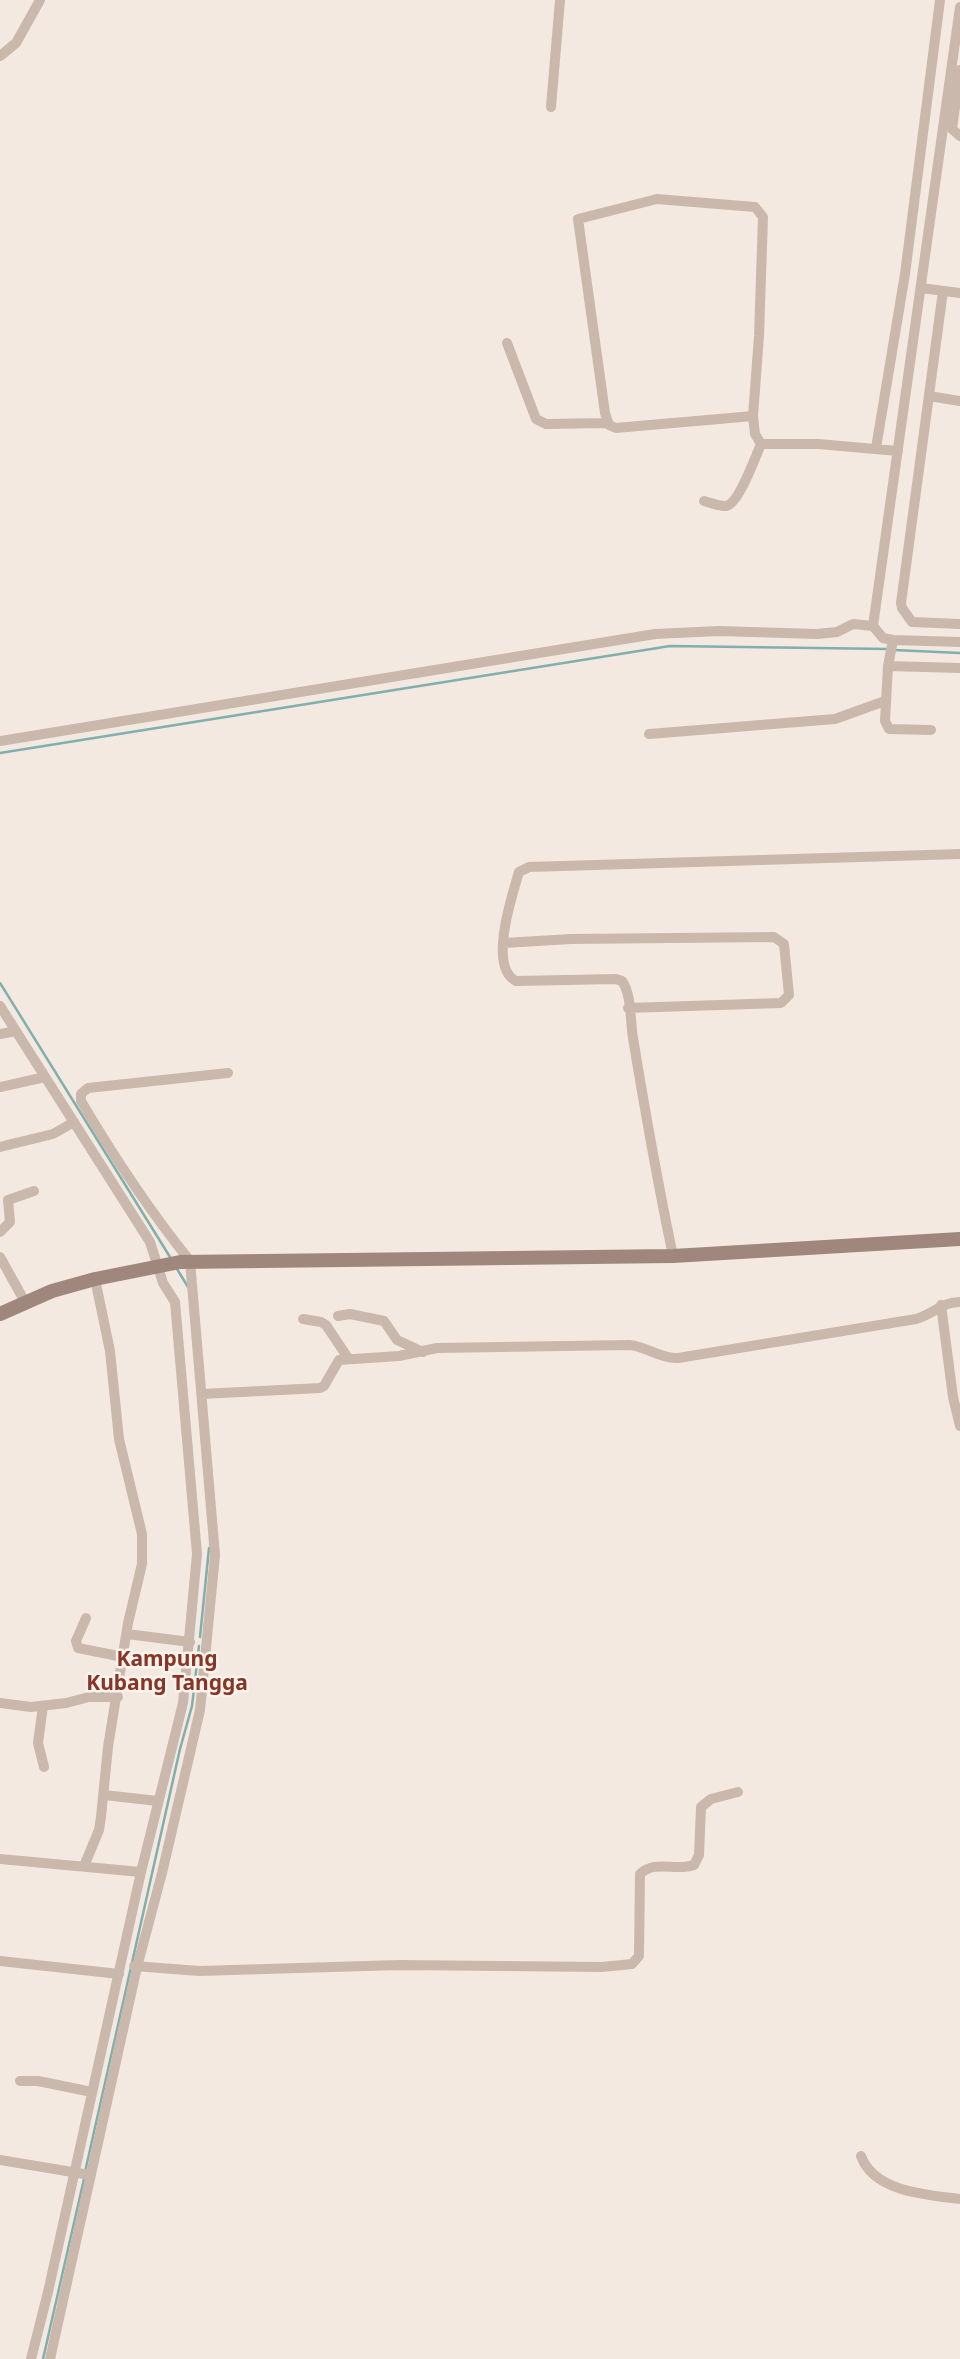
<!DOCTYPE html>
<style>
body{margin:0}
canvas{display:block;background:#f3e9e0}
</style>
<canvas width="960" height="2359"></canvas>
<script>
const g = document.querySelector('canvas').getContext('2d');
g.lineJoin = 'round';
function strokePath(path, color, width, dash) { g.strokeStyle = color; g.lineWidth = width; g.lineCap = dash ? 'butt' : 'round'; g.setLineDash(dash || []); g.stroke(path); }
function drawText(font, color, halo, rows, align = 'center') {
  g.font = font + ' "Noto Sans",sans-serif'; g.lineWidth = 5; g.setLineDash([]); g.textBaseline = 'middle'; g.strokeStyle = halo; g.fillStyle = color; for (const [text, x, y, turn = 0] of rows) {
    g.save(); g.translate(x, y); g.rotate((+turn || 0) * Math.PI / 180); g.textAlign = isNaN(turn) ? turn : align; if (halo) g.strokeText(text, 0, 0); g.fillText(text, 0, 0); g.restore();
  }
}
const stream = new Path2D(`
 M894 650 960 653
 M0 753 670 646 888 649
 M0 983 170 1257
 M177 1269 188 1287
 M200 1637 209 1548
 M85 2172 180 1749 192 1706 199 1646
 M43 2359 84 2179`);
const street = new Path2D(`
 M0 56 16 43 40 0
 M960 70 952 129 960 136
 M551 107 560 0
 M921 288 960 293
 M943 291 901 603 902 608 912 622 960 624
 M507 343 536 419 546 424 607 423
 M929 396 960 401
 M753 416 616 428 609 425 605 413 578 219 657 199 755 207 763 217 759 336 753 416 755 434 761 444
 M761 444H818L898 451
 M876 448 905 274 940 0
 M704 501C710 503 719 506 726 506 739 504 756 455 761 444
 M873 626 960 7
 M893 640 888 666 960 668
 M888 666 885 721 889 729 931 730
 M649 734 835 719 885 701
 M0 741 655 634 719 631 817 634 837 632 853 624 873 626 883 638 893 640 960 642
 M504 943 571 939 774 937 784 944 789 995 781 1003 628 1008
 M0 1006 150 1242 163 1283 175 1302 197 1554 183 1703 141 1872 48 2292 31 2359
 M0 1034 16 1031
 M0 1087 45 1077
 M0 1147 53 1134 74 1122
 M0 1232 10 1222 8 1200 34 1191
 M673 1256C658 1184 645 1111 633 1038 630 1021 632 995 622 981L616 979 516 981C488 967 512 896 519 872L529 867 960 854
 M0 1257 25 1302
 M941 1305 953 1397 960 1426
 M338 1316 350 1314 384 1321 397 1340 423 1352
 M303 1319 321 1322 326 1325 348 1358
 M202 1394 320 1388 324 1386 339 1360 399 1356 437 1348 629 1345C646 1346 661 1359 678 1358L916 1319C933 1314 942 1302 960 1302
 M86 1618 76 1641 78 1648 123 1657
 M127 1634 190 1642
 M0 1703 31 1707 66 1703 89 1697H118
 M43 1706 38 1743 44 1767
 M104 1795 158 1801
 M0 1859 141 1872
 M84 1866 99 1830 101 1817 108 1747 128 1623 142 1564V1534L119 1439 110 1351 95 1279
 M0 1961 119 1974
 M134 1966 199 1971 399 1965 602 1967 632 1964 639 1956 640 1874C655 1859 676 1872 694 1865L699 1855 701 1807 711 1799 738 1792
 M20 2081H38L92 2092
 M861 2156C874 2192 927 2195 960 2199
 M0 2160 90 2175
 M50 2359 137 1967 162 1873 200 1710 215 1555 190 1261C149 1210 114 1157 81 1101V1094L88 1088 228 1073`);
const secondary = new Path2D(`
 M0 1314 52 1291 95 1279 180 1262 673 1256 960 1239`);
const neighbourhoodNames = [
 ["Kampung",167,1660],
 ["Kubang Tangga",167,1684]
];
strokePath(stream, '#80afae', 2.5);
strokePath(street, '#cbb8ac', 10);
strokePath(secondary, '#9f877d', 14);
drawText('bold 21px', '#873525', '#faf3ed', neighbourhoodNames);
</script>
